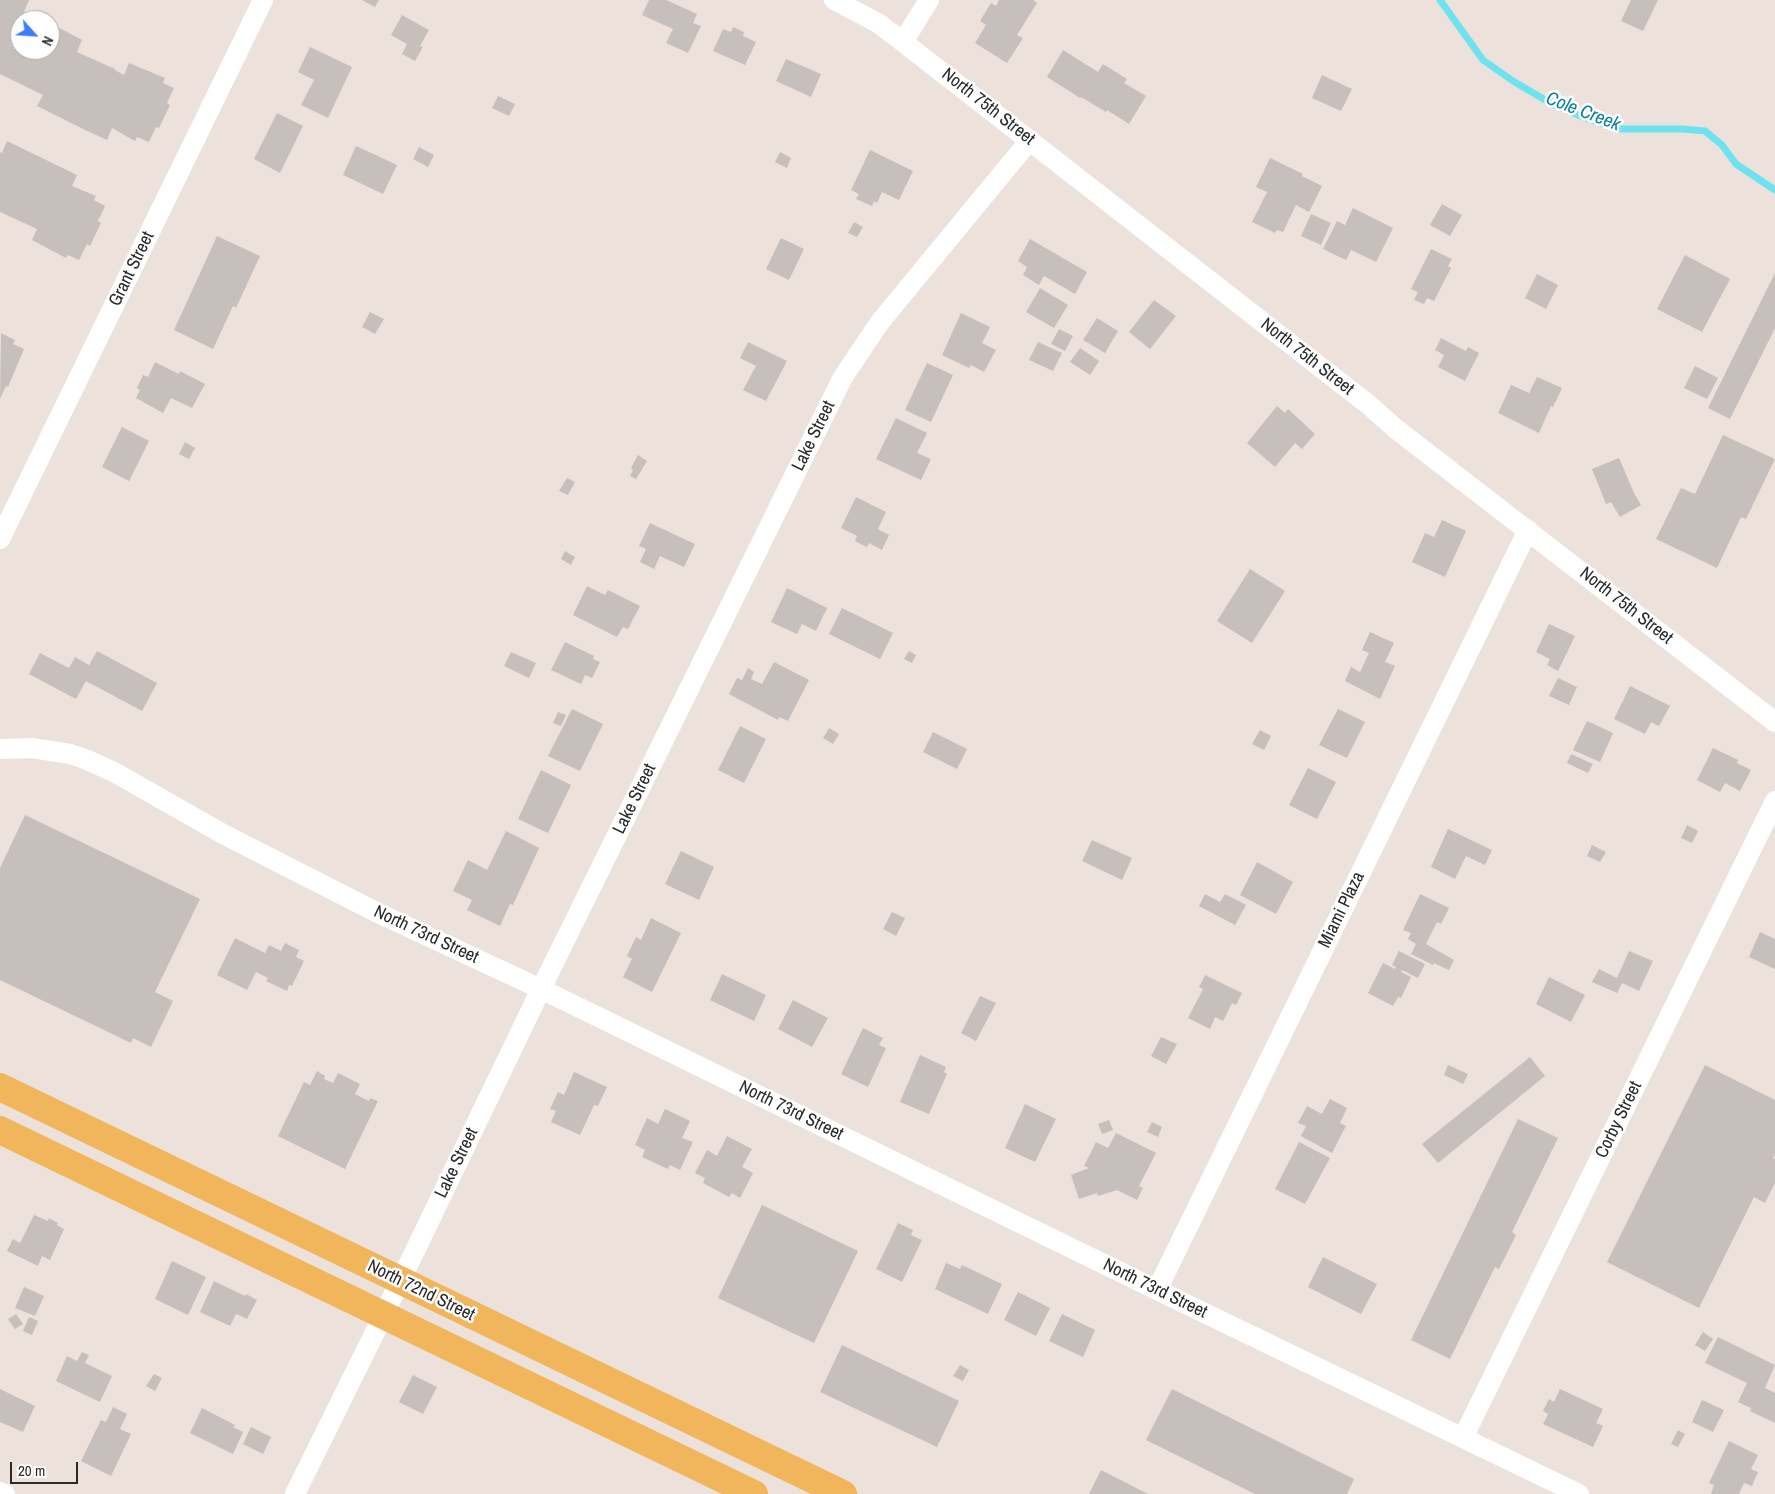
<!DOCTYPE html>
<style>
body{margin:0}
#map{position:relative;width:1775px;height:1494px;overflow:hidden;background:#ece2db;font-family:"Archivo Narrow",sans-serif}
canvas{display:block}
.north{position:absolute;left:10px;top:10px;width:50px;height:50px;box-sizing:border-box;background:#fff;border:1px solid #aaa;border-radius:50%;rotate:116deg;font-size:14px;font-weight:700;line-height:20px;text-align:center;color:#2a2a2a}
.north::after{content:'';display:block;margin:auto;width:18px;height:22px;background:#3b7efa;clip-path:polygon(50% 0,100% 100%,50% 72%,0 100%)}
.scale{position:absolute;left:10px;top:1462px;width:68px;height:22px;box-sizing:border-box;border:2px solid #2a2a2a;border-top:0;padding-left:6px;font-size:15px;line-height:18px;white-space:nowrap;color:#2a2a2a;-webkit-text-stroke:4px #fff;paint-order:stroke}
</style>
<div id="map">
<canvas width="1775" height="1494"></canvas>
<div class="north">N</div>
<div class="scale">20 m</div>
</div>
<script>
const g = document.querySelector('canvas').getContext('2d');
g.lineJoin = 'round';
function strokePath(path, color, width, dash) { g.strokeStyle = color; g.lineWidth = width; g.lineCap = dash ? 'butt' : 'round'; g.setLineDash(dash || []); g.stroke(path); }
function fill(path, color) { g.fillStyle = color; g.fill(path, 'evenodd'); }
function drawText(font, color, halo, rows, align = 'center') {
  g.font = font + ' "Archivo Narrow",sans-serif'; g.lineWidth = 5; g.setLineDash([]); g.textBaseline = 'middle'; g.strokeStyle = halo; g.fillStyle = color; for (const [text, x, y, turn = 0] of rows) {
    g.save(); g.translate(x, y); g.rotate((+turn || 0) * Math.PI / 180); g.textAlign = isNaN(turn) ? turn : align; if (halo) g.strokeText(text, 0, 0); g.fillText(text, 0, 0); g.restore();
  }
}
const stream = new Path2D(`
 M1440 0 1483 60 1513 81 1552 104 1583 117 1618 129H1683L1705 131 1722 145 1736 164 1775 190`);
const building = new Path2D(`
 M0 0H29L24 12 43 20H20V50H50V23L82 40 77 52 115 69V70L124 75 129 63 165 78 163 83 174 88 167 103 170 105 159 128 156 127 149 142 137 137 135 141 112 128 107 140 85 130 37 106 43 95 0 74Z
 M362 0H379L375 7Z
 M649 0H666L697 14 693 23 701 26 688 53 666 43 673 29 642 15Z
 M999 0H1033L1037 3 1017 35 1023 38 1007 63 975 43 986 25 980 21 991 3 996 6Z
 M1631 0H1658L1643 31 1621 21Z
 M402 15 429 30 420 46 423 47 415 61 402 54 407 44 391 35Z
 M733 27 744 32 743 36 756 42 745 65 713 51 723 29 731 32Z
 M310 47 352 67 328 118 301 105 314 80 298 72Z
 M1063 50 1098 72 1103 64 1127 79 1124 83 1146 96 1129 124 1107 110 1106 112 1081 97 1080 98 1047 77Z
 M786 59 821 74 811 97 776 81Z
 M1322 75 1352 89 1341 111 1312 98Z
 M498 96 515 104 509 116 492 108Z
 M277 113 303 126 280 173 254 159Z
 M7 141 77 175 72 186 96 196 94 200 105 206 98 221 101 223 90 246 87 244 79 260 68 255 66 258 32 240 37 229 0 212V152L2 153Z
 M356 146 397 165 383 194 343 175Z
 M419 147 434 155 428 167 413 159Z
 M870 150 913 171 899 200 882 192 877 203 874 201 872 206 856 199 859 194 851 190Z
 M780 152 791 158 787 168 775 162Z
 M1270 158 1303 174 1302 176 1322 186 1309 212 1296 205 1283 232 1277 230 1275 233 1252 222 1267 192 1256 187Z
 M1442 204 1462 215 1450 236 1430 225Z
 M1353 208 1393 228 1376 262 1351 250 1346 260 1323 249 1337 221 1345 225Z
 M1311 214 1331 223 1321 245 1301 236Z
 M854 222 863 227 857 237 848 233Z
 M217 236 260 256 236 308 233 306 213 349 174 330Z
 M781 238 804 249 789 280 766 269Z
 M1030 239 1087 272 1075 294 1044 276 1039 285 1023 275 1027 267 1018 261Z
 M1431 249 1452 259 1448 266 1451 268 1434 301 1427 298 1424 304 1414 300 1418 292 1411 289Z
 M1685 255 1730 279 1702 332 1657 309Z
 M1775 273V328L1730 419 1708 408Z
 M1537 274 1558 285 1546 309 1525 298Z
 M1040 288 1068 305 1054 328 1026 312Z
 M1154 300 1176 316 1150 349 1129 332Z
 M370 312 384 319 375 334 362 327Z
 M961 313 990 327 982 343 996 350 984 372 971 365 969 368 942 355Z
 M1097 318 1118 331 1105 353 1083 340Z
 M1059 329 1073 336 1065 351 1051 344Z
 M1 333 15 340 13 344 24 349 8 387 6 386 0 399Z
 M1441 338 1466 351 1468 347 1479 353 1465 381 1438 367 1444 355 1435 350Z
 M748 342 787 361 766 401 743 390 756 366 740 358Z
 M1038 342 1062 353 1053 371 1029 360Z
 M1080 348 1099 361 1090 375 1070 362Z
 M155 362 179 374 180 371 205 384 192 408 171 398 163 413 136 398 140 390 137 388 143 375 148 377Z
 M927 363 953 375 931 422 905 410Z
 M1695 366 1718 378 1707 399 1684 388Z
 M1537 377 1562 388 1553 407 1551 406 1539 433 1498 413 1511 385 1529 393Z
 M1277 406 1285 413 1288 409 1315 434 1302 449 1295 443 1275 467 1247 443Z
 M896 418 927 433 917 453 931 459 921 480 876 459Z
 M122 427 149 441 129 481 102 467Z
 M1723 435 1775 459 1746 519 1741 517 1717 568 1656 539 1681 488 1695 494Z
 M185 442 195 448 189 459 179 454Z
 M638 455 647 461 636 479 630 476 633 470 631 468Z
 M1619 458 1634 493 1641 505 1620 517 1611 502 1606 504 1592 469Z
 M567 478 575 482 568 495 559 491Z
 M856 497 886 512 878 529 889 535 882 550 869 543 867 547 855 541 857 536 841 528Z
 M1442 520 1466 531 1445 577 1412 562 1425 533 1434 537Z
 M650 523 695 544 684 567 660 556 654 569 640 562 646 549 639 546Z
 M565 551 575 557 571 565 561 559Z
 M1250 569 1285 591 1252 643 1217 621Z
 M587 586 605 595 608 590 640 606 628 629 623 627 617 637 573 615Z
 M787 588 827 608 816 631 802 624 797 634 771 622Z
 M842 608 893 633 880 659 829 634Z
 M1549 624 1575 636 1558 671 1547 665 1550 659 1536 652Z
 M1370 632 1394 643 1385 662 1395 666 1380 699 1345 681 1351 667 1360 672 1369 653 1362 650Z
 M565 642 594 656 593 659 600 662 592 678 585 675 581 684 551 670Z
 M97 651 157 683 142 711 86 681 76 699 29 674 40 653 69 668 75 657 89 665Z
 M909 651 916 655 912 663 904 659Z
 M511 652 536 663 529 678 504 666Z
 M774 662 809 680 788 721 779 717 778 720 729 694 737 678 742 680 748 668 754 672 751 679 762 684Z
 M1558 678 1577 687 1569 705 1549 696Z
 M1630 686 1670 706 1659 726 1651 722 1645 734 1614 719Z
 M572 709 603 724 580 771 548 756Z
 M1338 709 1365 722 1347 758 1319 745Z
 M558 712 566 715 561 726 553 723Z
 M1587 721 1613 733 1600 762 1573 750Z
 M740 726 766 739 744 783 718 770Z
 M829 728 839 734 833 744 823 738Z
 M1260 730 1271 736 1264 750 1252 744Z
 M933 732 967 749 957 769 923 752Z
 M1713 748 1738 760 1737 763 1751 770 1740 791 1725 783 1720 792 1697 780Z
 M1571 754 1593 764 1588 773 1567 763Z
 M1308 768 1336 782 1317 819 1289 805Z
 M541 770 571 785 548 833 518 819Z
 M25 815 200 899 155 992 173 1001 151 1047 133 1038 131 1043 0 980V868Z
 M1687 825 1698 831 1692 843 1681 838Z
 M1448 829 1492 850 1485 865 1466 856 1455 879 1431 867Z
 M506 831 539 848 513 905 510 904 500 926 467 910 472 900 453 891 468 860 487 870Z
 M1092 840 1132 858 1122 880 1082 861Z
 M1592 845 1606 852 1600 862 1587 856Z
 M681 851 714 867 699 900 665 884Z
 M1257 862 1293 882 1276 914 1240 895Z
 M1205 894 1220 902 1225 894 1246 905 1235 925 1199 906Z
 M1420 894 1449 908 1441 924 1437 922 1426 944 1454 960 1449 970 1434 963 1433 965 1411 954 1416 944 1408 939 1411 933 1403 930Z
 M892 912 905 918 896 936 883 929Z
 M651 918 681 933 652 992 623 977 632 959 627 956 636 937 641 940Z
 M1760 932 1775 939V969L1749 957Z
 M235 938 265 953 269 945 281 951 285 943 299 950 296 957 304 961 292 986 289 985 287 991 266 981 268 978 256 972 247 990 217 975Z
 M1399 951 1425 964 1418 978 1402 970 1401 972 1411 977 1401 998 1398 997 1393 1006 1368 993 1383 963 1395 969 1396 967 1392 965Z
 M1629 951 1653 961 1639 991 1622 983 1617 993 1592 982 1599 969 1617 978Z
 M722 974 766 995 754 1021 710 1000Z
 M1205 975 1242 993 1236 1005 1232 1003 1223 1021 1215 1017 1210 1029 1188 1018 1203 989 1199 987Z
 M1549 977 1585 995 1571 1022 1536 1004Z
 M980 996 996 1003 976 1041 961 1033Z
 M793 1000 828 1018 812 1047 778 1029Z
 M863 1028 883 1038 879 1045 886 1048 868 1087 841 1074Z
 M1161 1037 1177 1044 1166 1064 1151 1056Z
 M920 1055 946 1067 944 1072 947 1074 929 1114 900 1102Z
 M1530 1057 1545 1076 1438 1163 1422 1144Z
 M1448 1065 1468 1074 1463 1084 1444 1075Z
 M1705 1065 1775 1100V1155L1773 1158 1775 1159V1183L1765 1203 1754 1197 1699 1308 1607 1262Z
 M317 1071 325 1076 324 1079 333 1083 338 1073 360 1084 355 1094 369 1101 370 1098 378 1101 345 1169 278 1136 304 1082 310 1085Z
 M574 1072 607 1087 598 1106 594 1105 580 1135 551 1122 556 1111 550 1109 558 1092 564 1095Z
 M1330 1099 1347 1108 1340 1123 1346 1126 1332 1153 1301 1136 1306 1126 1298 1123 1307 1106 1322 1114Z
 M1025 1104 1056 1119 1035 1162 1005 1148Z
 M665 1109 690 1121 682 1138 693 1142 680 1170 670 1165 668 1169 642 1157 645 1150 635 1145 647 1118 658 1124Z
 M1518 1119 1558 1138 1512 1232 1516 1235 1499 1269 1495 1267 1450 1359 1411 1340Z
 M1109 1120 1113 1130 1102 1134 1098 1124Z
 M1152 1122 1162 1127 1158 1137 1147 1132Z
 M1116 1133 1156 1153 1139 1186 1143 1188 1137 1200 1117 1190 1098 1196 1097 1193 1079 1199 1071 1175 1089 1168 1084 1166 1096 1142 1108 1148Z
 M727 1136 752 1149 742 1167 753 1173 740 1198 732 1193 729 1197 703 1183 705 1178 695 1173 707 1150 717 1156Z
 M1299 1142 1330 1158 1305 1204 1275 1189Z
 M762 1205 858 1251 814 1343 718 1298Z
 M34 1215 48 1221 49 1218 58 1223 57 1225 64 1229 50 1260 42 1256 38 1266 7 1251 13 1239 20 1243Z
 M898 1223 913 1230 911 1235 922 1240 902 1282 876 1269Z
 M1323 1257 1377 1284 1361 1314 1308 1287Z
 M172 1261 206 1277 188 1315 155 1299Z
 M946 1263 960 1269 962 1265 1002 1284 988 1314 935 1289Z
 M214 1281 245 1296 246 1294 257 1300 247 1319 236 1314 230 1326 200 1312Z
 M24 1287 44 1296 35 1316 15 1308Z
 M1018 1292 1050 1308 1036 1336 1004 1320Z
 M16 1314 23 1324 15 1329 8 1319Z
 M1062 1314 1095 1330 1083 1357 1049 1341Z
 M29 1317 38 1321 32 1335 23 1331Z
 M1703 1332 1713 1339 1705 1351 1695 1345Z
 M1718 1337 1775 1365 1765 1388 1775 1393V1423L1750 1411 1751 1408 1738 1402 1747 1383 1705 1363Z
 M842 1345 959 1401 937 1447 820 1392Z
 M82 1352 89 1355 85 1363 112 1376 100 1402 56 1381 67 1356 77 1361Z
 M960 1365 969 1370 963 1381 953 1376Z
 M154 1374 162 1378 155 1391 146 1386Z
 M413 1375 437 1387 423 1414 399 1402Z
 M0 1389 35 1406 23 1432 0 1422Z
 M1172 1389 1354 1479 1347 1494H1255L1146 1440Z
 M1560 1389 1603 1409 1596 1423 1603 1426 1593 1447 1543 1424 1548 1414 1543 1411 1549 1399 1554 1402Z
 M1702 1400 1724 1410 1713 1432 1692 1422Z
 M113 1407 127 1414 120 1429 131 1434 111 1476 81 1461 101 1420 106 1422Z
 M202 1408 235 1425 233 1427 243 1432 233 1454 190 1433Z
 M251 1427 271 1437 263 1454 243 1444Z
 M1678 1430 1685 1434 1678 1447 1671 1444Z
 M1729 1441 1758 1455 1751 1469 1758 1472 1752 1486 1744 1483 1739 1494H1711L1714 1485 1709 1483Z
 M1101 1470 1148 1494H1089Z`);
const street = new Path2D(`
 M834 0 878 23 903 42 1369 405 1396 429 1775 722
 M903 42 929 0
 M0 539 263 0
 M0 749 32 748 70 754 85 759 114 772 223 834 378 913 541 989 1157 1290 1579 1494
 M1157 1290 1528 530
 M1463 1438 1775 801
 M0 1492 5 1494
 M295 1494 413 1255 541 989 843 377 880 322 1030 140`);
const primary = new Path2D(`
 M0 1087 843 1494
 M0 1130 754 1494`);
const streetNames = [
 ["North 75th Street",988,107,38],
 ["Grant Street",132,269,-64],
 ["North 75th Street",1307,357,38],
 ["Lake Street",814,436,-64],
 ["North 75th Street",1626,606,38],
 ["Lake Street",635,799,-64],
 ["Miami Plaza",1342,910,-64],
 ["North 73rd Street",426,935,25],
 ["North 73rd Street",791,1111,26],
 ["Corby Street",1619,1120,-64],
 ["Lake Street",457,1163,-64],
 ["North 73rd Street",1155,1289,26],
 ["North 72nd Street",421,1291,26]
];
const waterNames = [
 ["Cole Creek",1583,112,21]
];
strokePath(stream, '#6ee2ee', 7);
fill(building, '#c7bfbb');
strokePath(street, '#fff', 20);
strokePath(primary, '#f1b55c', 28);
drawText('18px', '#2a2a2a', '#fff', streetNames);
drawText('italic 19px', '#0d819a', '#fff', waterNames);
</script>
